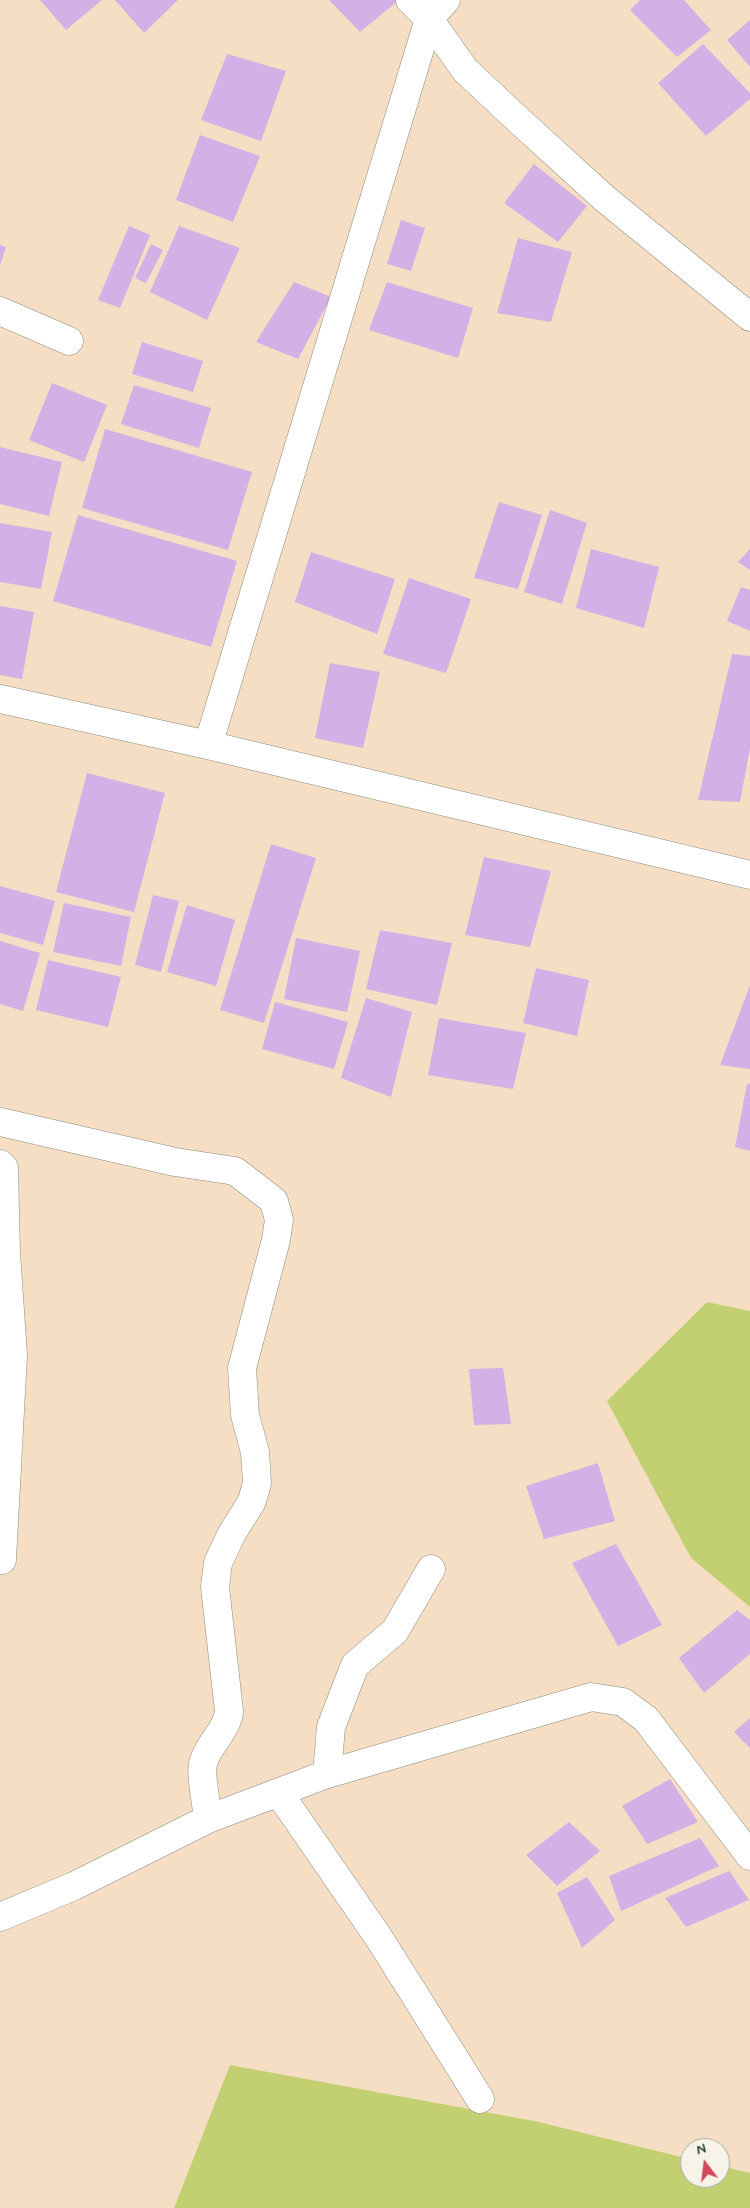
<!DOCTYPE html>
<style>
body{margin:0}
#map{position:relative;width:750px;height:2208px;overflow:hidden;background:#f5dec4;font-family:Mynerve,sans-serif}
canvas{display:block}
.north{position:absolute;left:680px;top:2138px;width:50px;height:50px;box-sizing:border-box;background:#f7f3e8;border:1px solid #a1aaa0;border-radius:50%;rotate:345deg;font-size:14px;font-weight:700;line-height:20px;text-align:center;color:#1f3d34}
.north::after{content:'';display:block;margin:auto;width:18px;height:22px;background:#d1495b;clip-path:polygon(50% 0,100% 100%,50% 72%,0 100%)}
</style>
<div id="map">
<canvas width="750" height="2208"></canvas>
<div class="north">N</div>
</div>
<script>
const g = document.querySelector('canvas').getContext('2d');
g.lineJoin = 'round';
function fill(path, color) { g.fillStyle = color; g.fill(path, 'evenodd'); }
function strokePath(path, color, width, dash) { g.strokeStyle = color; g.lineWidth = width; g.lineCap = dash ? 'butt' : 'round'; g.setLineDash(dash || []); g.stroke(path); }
const green = new Path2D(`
 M707 1302 750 1311V1607L691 1558 607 1401Z
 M230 2065 534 2121 690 2159V2178H720V2166L750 2173V2208H174Z`);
const building = new Path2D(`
 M40 0H102L66 30Z
 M115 0H178L144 33Z
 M329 0H399L360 32Z
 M640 0H684L711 30 677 57 630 10Z
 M750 20V67L727 40Z
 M703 44 750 93V99L706 136 658 83Z
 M227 54 286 71 261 141 201 120Z
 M200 135 260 156 233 222 176 200Z
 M534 164 587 206 558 242 504 203Z
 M401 220 425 228 411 271 387 264Z
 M129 226 150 235 120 308 98 300Z
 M179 226 240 248 207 320 150 292Z
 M518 238 572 252 551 322 497 313Z
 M151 244 163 250 146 283 135 278Z
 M0 245 6 247 0 265Z
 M294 282 331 297 298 359 256 342Z
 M387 282 473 308 458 358 369 330Z
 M142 342 203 361 193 392 132 374Z
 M52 383 107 405 84 462 29 440Z
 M134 385 211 408 199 448 121 424Z
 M105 429 252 472 228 550 82 508Z
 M0 447 62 462 49 516 0 504Z
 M499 502 542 515 518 589 474 578Z
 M550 510 587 523 562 604 524 592Z
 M78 515 237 561 211 647 53 601Z
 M0 523 52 532 41 589 0 582Z
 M591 549 659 567 644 628 576 608Z
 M750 549V570L738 562Z
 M311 552 395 579 377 634 295 602Z
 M409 578 471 599 446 673 383 654Z
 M741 587 750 590V631L727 621Z
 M0 606 34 612 22 679 0 675Z
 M732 654 750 656V748L740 802 698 800Z
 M330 663 380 672 363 748 315 738Z
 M87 773 165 793 134 912 56 892Z
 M271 844 316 858 264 1023 220 1010Z
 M484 857 551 871 530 947 465 935Z
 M0 886 55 901 43 945 0 933Z
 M153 895 179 901 161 972 135 965Z
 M64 903 131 917 121 966 53 952Z
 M187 905 235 920 216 986 167 972Z
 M380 930 452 943 437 1005 366 989Z
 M296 938 360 951 347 1012 284 999Z
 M0 941 40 953 23 1011 0 1004Z
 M48 960 121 977 108 1027 36 1010Z
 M536 968 589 980 577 1036 523 1023Z
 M750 985V1069L720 1065Z
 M366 998 412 1012 391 1097 341 1078Z
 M275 1002 348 1022 334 1069 262 1049Z
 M439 1018 526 1033 513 1089 428 1075Z
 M747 1084H750V1151L735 1147Z
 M503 1368 511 1424 474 1425 469 1369Z
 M598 1463 615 1521 544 1539 526 1486Z
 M616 1544 662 1625 618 1646 572 1563Z
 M737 1610 750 1620V1654L704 1693 679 1658Z
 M750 1718V1748L734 1732Z
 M670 1779 698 1822 647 1844 622 1806Z
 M569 1822 600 1851 557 1886 526 1855Z
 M700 1838 719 1866 621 1911 609 1876Z
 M729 1871 749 1900 686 1927 665 1898Z
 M587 1877 615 1920 582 1948 557 1893Z`);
const minor = new Path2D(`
 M410 0 429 19 465 70 513 115 604 198 750 317
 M0 311 69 341
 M0 699 208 745 750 875
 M208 745 429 19 446 0
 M0 1122 175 1162 235 1171 274 1201 279 1220 276 1240 242 1368 245 1415 255 1452 257 1483 252 1501 231 1535 218 1563 215 1587 229 1711C228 1730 207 1745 203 1764 200 1775 207 1806 208 1819
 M0 1164 4 1168 6 1253 13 1355 2 1560
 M327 1774 331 1727 355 1665 395 1631 431 1569
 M279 1793 379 1938 480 2099
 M0 1917 74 1886 208 1819 327 1774 591 1697 623 1702 646 1719 750 1856`);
fill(green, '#c2d072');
fill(building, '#d3b1e6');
strokePath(minor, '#8a8e7c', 29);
strokePath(minor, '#fff', 28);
</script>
